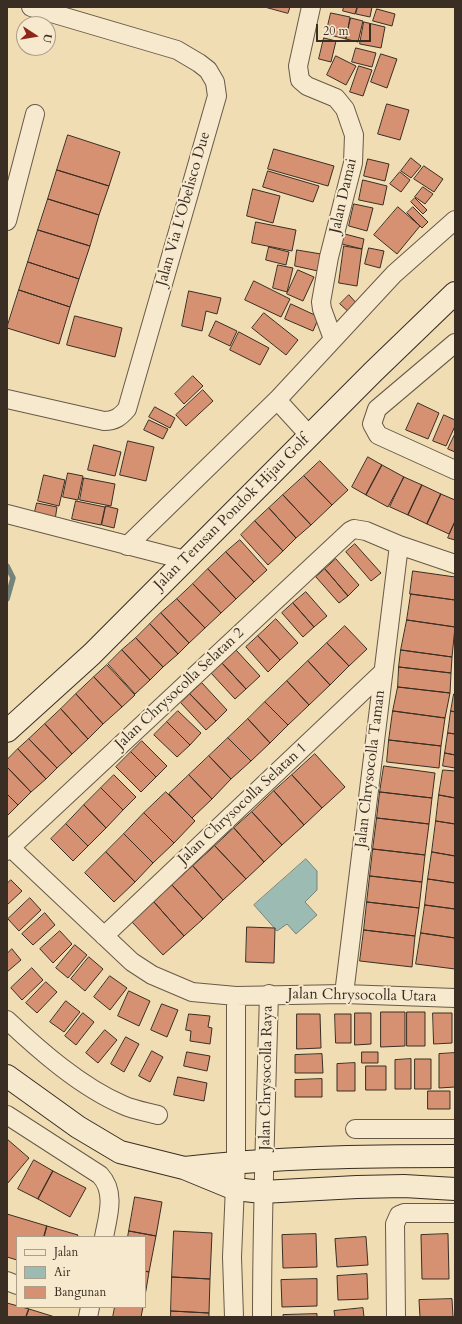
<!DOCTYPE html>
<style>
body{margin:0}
#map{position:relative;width:462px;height:1324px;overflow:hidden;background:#f1ddb4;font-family:Cardo,serif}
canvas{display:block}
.frame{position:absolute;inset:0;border:8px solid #3a2e24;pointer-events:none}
.legend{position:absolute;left:16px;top:1236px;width:130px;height:72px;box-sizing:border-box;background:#f6e9ce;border:1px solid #ab9e8a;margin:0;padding:5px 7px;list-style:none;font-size:12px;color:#3a2e24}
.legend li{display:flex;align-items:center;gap:8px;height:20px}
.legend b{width:20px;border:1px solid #ab9e8a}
.north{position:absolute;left:16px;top:16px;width:40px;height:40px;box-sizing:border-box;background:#f6e9ce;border:1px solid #ab9e8a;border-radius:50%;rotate:102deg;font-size:11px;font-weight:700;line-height:16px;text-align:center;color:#3a2e24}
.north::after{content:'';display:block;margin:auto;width:14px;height:18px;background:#8f2418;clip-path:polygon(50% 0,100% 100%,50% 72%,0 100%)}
.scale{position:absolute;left:316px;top:24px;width:55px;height:18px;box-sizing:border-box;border:2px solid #3a2e24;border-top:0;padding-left:5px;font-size:12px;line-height:14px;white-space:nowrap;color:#3a2e24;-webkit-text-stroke:3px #f6e9ce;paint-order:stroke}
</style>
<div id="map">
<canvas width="462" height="1324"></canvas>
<div class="frame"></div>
<ul class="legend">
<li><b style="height:5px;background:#f6e9ce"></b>Jalan</li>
<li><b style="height:11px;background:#9cbbb3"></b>Air</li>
<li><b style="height:11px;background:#d59171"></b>Bangunan</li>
</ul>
<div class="north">U</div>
<div class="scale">20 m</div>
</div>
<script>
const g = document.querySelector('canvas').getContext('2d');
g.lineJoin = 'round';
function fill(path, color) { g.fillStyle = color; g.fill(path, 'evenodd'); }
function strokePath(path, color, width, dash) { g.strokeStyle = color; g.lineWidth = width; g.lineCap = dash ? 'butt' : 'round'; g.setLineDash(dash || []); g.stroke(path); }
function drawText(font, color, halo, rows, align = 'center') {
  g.font = font + ' Cardo,serif'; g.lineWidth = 4; g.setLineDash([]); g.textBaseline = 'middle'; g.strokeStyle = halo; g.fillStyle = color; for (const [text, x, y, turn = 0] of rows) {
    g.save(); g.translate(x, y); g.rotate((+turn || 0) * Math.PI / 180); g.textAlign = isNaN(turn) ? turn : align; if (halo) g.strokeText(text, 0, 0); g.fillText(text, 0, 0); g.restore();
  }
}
const water = new Path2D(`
 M306 859 317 871V890L305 902 317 915 296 934 287 924 277 931 254 905Z`);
const stream = new Path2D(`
 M7 566 13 578 7 599`);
const building = new Path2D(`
 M265 7H290L288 13Z
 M344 7H357L355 14 343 11Z
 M358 7H372L370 17 356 14Z
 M377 9 395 14 392 26 373 21Z
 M331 13 350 17 346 39 326 34Z
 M351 18 363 21 358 42 346 39Z
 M364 22 385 27 381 48 360 44Z
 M324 38 336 41 331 62 319 59Z
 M356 48 376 53 372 67 352 62Z
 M381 54 397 59 387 88 371 82Z
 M336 56 356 66 346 85 327 75Z
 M359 66 372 70 363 96 350 92Z
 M387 104 409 110 400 140 378 134Z
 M68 135 120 152 109 186 57 170Z
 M274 149 334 166 328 186 268 169Z
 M411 158 421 166 411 178 401 171Z
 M368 159 389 164 385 181 364 176Z
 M424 166 443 179 434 192 414 179Z
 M57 170 109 186 99 215 48 199Z
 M268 171 319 186 313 202 263 187Z
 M400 172 410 180 401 192 390 184Z
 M363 180 387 186 383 205 359 200Z
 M423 187 433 194 425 204 415 197Z
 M253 189 280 196 273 223 247 216Z
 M415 198 427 210 423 214 411 202Z
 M48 199 99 215 90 246 38 230Z
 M354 204 373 208 367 231 349 226Z
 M398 207 420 226 397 254 374 235Z
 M413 207 428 222 422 228 407 213Z
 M256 222 296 230 292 251 252 243Z
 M38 230 90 246 79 279 28 262Z
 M341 233 364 239 362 249 338 243Z
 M344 246 362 249 357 286 339 283Z
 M269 247 289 252 286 265 266 260Z
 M369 248 384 251 380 268 365 264Z
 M297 250 321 254 318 271 295 266Z
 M28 262 79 279 70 307 19 290Z
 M278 265 293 268 287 292 273 288Z
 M298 270 314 277 303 301 287 294Z
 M254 281 290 299 281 317 245 300Z
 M19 290 70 307 59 344 7 328Z
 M189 291 221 298 217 314 206 311 202 331 182 326Z
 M349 295 360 307 352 315 340 304Z
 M291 304 319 317 313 331 285 319Z
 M264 313 298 340 286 355 252 328Z
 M75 316 122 328 115 357 67 345Z
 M216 321 237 331 230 346 209 336Z
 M239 332 269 348 260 365 230 350Z
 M193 376 203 386 184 404 175 394Z
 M203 390 213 401 186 426 176 415Z
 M418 403 439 413 428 439 406 430Z
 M155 407 175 418 170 428 149 417Z
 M444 415 455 420V426L446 446 433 441Z
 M149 420 168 429 163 439 144 430Z
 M455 434V452L448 449Z
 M128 441 154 447 146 481 120 475Z
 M94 445 121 452 115 476 88 470Z
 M368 457 382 465 366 495 352 487Z
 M320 461 348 490 332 505 304 476Z
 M382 465 404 477 388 507 366 495Z
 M68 473 83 476 78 500 63 497Z
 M44 475 65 480 59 506 38 501Z
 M304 476 332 505 311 525 283 495Z
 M404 477 422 485 408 515 390 507Z
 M84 478 115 484 111 506 80 500Z
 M422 485 441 494 427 524 408 515Z
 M441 494 455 500V521L449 534 427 524Z
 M283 495 311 525 296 538 269 508Z
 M76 501 105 507 101 525 72 519Z
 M37 503 57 507 55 520 34 516Z
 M106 506 118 509 114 528 102 525Z
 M269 508 296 538 283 551 255 521Z
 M255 521 283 551 268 565 241 535Z
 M455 522V540L448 538Z
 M240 540 267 570 254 582 226 552Z
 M355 544 381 573 371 581 346 552Z
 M226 552 254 582 236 599 208 569Z
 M336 559 359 585 348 596 325 569Z
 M208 569 236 599 221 613 193 584Z
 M325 569 348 596 339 603 316 577Z
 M413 571 455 577V600L410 594Z
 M193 584 221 613 205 628 177 599Z
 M306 592 327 616 314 627 293 603Z
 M411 594 455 600V627L407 620Z
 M177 599 205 628 189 643 161 613Z
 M293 603 314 627 303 637 282 613Z
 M161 613 189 643 178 654 150 624Z
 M276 619 298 643 280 660 258 636Z
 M407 620 455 627 452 657 401 650Z
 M150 624 178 654 163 667 136 638Z
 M345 626 367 649 349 666 327 643Z
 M258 636 280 660 268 672 246 647Z
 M136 638 163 667 150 680 122 650Z
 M327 643 349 666 330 685 308 661Z
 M122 650 150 680 135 694 108 664Z
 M236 650 260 676 246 689 222 663Z
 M401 650 452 657 451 673 399 667Z
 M308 661 330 685 309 705 287 681Z
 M222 663 246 689 235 699 211 673Z
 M107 665 135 695 122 707 94 677Z
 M399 667 451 673 450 693 398 687Z
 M94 677 122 707 103 724 76 694Z
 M287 681 309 705 288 725 265 702Z
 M202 683 227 710 216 721 190 694Z
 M398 687 450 693 445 718 393 711Z
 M76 694 103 724 88 739 61 709Z
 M190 694 216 721 206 730 181 703Z
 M454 694H455V712L451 711Z
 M265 702 288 725 270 743 248 719Z
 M61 709 88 739 72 754 45 724Z
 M178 711 201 733 190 745 167 722Z
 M393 711 445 718 441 746 389 740Z
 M451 711 455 712V734L448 733Z
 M248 719 270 743 251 761 228 738Z
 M167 722 190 745 177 757 154 735Z
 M45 724 72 754 57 768 29 739Z
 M448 733 455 734V755L445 753Z
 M228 738 251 761 231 779 209 756Z
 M29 739 57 768 46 779 18 749Z
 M389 740 441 746 439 768 387 762Z
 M142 741 167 766 156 777 131 752Z
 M18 749 46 779 31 792 7 767V760Z
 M131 752 156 777 141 792 116 767Z
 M445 753 455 755V768L443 766Z
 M315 754 345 787 322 808 292 775Z
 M209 756 231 779 212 799 189 775Z
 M384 766 435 773 432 798 380 792Z
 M7 767 31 792 18 805 7 794Z
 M443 770 455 771V798L439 795Z
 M114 775 136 797 123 810 101 788Z
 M189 775 212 799 192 818 169 794Z
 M292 775 322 808 304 825 274 791Z
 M101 788 123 810 106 828 84 805Z
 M274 791 304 825 282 845 252 812Z
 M166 792 195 821 174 843 144 813Z
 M380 792 432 798 429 824 377 818Z
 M7 794 18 805 7 816Z
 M439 795 455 798V824L436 821Z
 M84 805 106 828 88 846 66 824Z
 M252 812 282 845 264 862 234 828Z
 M144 813 174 843 153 863 124 834Z
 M377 818 429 824 425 855 373 849Z
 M436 821 455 824V856L432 852Z
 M66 824 88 846 73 861 51 839Z
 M234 828 264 862 246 879 215 846Z
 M124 834 153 863 135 882 106 852Z
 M215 846 246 879 223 900 193 866Z
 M373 849 425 855 422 882 370 876Z
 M106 852 135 882 114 902 85 873Z
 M432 852 455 856V883L428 879Z
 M193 866 223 900 203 919 172 885Z
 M370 876 422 882 419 908 367 902Z
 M428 879 455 883V909L425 905Z
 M11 880 22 891 7 905V884Z
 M172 885 203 919 184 936 154 902Z
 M30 898 41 910 19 931 8 919Z
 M154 902 184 936 163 955 132 922Z
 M367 902 419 908 415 936 364 930Z
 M425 905 455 909V938L421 933Z
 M45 913 55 925 33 945 22 934Z
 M247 927 275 928 274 963 246 962Z
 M364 930 415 936 412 967 360 961Z
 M60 931 72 944 53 963 40 949Z
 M421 933 455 938V969L416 964Z
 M75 945 87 955 68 978 56 968Z
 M12 949 21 960 7 972V954Z
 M89 957 103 969 85 991 71 979Z
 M32 968 43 980 22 1000 11 988Z
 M110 976 127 988 110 1010 94 997Z
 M46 982 57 992 37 1013 26 1003Z
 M129 991 150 1001 139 1026 118 1016Z
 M66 1001 80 1012 64 1032 50 1022Z
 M162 1004 178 1010 167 1037 151 1030Z
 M381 1012H405V1046L381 1047Z
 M407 1012H425V1046H407Z
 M83 1013 94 1022 76 1045 65 1036Z
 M355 1013H371V1044L355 1045Z
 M433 1013H452V1043L434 1044Z
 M189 1014 210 1016 208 1027 212 1028 210 1044 190 1041 191 1031 186 1030Z
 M297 1014H320L321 1048 297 1049Z
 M335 1014H351V1043H336Z
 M105 1030 117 1040 98 1063 86 1053Z
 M126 1037 139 1044 124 1072 111 1064Z
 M152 1051 163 1057 150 1082 139 1076Z
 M187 1052 210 1056 207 1071 184 1066Z
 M362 1052H378V1063H362Z
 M455 1053V1087L439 1088V1054Z
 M322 1054 323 1073H295V1055Z
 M411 1059V1089H395V1060Z
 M415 1059H431V1089H415Z
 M355 1063V1091H337V1064Z
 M366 1066H386V1090H366Z
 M178 1077 207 1083 204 1101 174 1095Z
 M322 1079V1097H295V1080Z
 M428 1091H450V1109H428Z
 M7 1139 29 1158 7 1184Z
 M34 1160 53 1171 38 1199 18 1189Z
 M53 1171 86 1188 70 1217 38 1199Z
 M135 1197 162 1202 156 1236 129 1231Z
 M7 1214 47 1226 44 1237H17V1260L7 1257Z
 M47 1226 78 1235 77 1237H44Z
 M129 1231 156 1236 149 1272 145 1271V1237H128Z
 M174 1231 212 1233 210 1279 172 1277Z
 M316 1234 317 1267 283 1268 282 1235Z
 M448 1234 449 1279H422L421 1235Z
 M366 1237 368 1265 337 1267 335 1239Z
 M145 1271 149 1272 145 1296Z
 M367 1274 368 1299 338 1300 337 1276Z
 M172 1277 210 1279 209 1313 171 1311Z
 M317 1279V1306L282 1307 281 1280Z
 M452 1299 453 1317H420L419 1300Z
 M7 1303 29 1309 26 1317H7Z
 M115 1307H143L141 1317H113Z
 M363 1308 364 1317H335L334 1311Z
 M29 1309 55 1317H26Z
 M171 1311 209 1313V1317H171Z
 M317 1314V1317H283V1315Z`);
const street = new Path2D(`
 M311 7 298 66 300 80 307 86 336 98 345 109 354 135 353 163 329 257 321 302 322 309 333 339
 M7 221 35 114
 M455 343 377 409 372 424 378 435 455 470
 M7 399 104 421C115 421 120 417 127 409L217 96 215 82 208 70 199 63 177 50 31 7
 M277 400 309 435
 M7 514 185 560
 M127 546 277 400 394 274 455 220
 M11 848 132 962 152 975 192 992 236 996 344 994 455 998
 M7 851 350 531 354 529 366 531 399 545 455 564
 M104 936 382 673
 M344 994 399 545
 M7 1020C40 1051 81 1087 123 1105 134 1110 147 1112 158 1115
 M7 1115 100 1175C116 1192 108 1216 104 1237
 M355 1129H455
 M7 1281 17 1285
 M88 1317 90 1307
 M234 1317 232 1257 236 1162V996
 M262 1317C262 1209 266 1102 269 994
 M396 1317 395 1224 399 1215 404 1213H455`);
const secondary = new Path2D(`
 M7 731 92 654 373 372 455 293
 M7 1076 78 1127 120 1152 184 1168 235 1189 262 1192 357 1187 404 1186 455 1189
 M185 1168C275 1157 365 1156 455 1156`);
const streetNames = [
 ["Jalan Damai",344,196,-77],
 ["Jalan Via L'Obelisco Due",184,209,-74],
 ["Jalan Terusan Pondok Hijau Golf",232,513,-45],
 ["Jalan Chrysocolla Selatan 2",180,689,-43],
 ["Jalan Chrysocolla Taman",371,769,-83],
 ["Jalan Chrysocolla Selatan 1",243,804,-43],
 ["Jalan Chrysocolla Utara",362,996,1],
 ["Jalan Chrysocolla Raya",267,1078,-89]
];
fill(water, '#9cbbb3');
strokePath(water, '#75837a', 1);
strokePath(stream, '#75837a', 5.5);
fill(building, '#d59171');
strokePath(building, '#3a2e24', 1);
strokePath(street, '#685a48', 20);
strokePath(secondary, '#3a2e24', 24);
strokePath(street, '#f6e9ce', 18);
strokePath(secondary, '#f6e9ce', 22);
drawText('15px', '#3a2e24', '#f6e9ce', streetNames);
</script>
